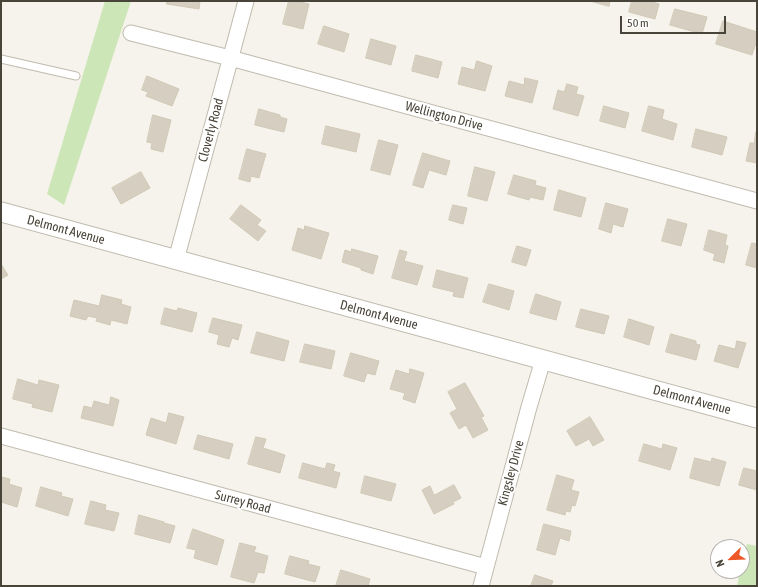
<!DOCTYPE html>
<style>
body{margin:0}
#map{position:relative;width:758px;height:587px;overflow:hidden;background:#f5f3eb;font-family:"Asap Condensed",sans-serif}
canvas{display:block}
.frame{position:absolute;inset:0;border:2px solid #494439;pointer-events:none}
.north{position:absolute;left:710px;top:539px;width:40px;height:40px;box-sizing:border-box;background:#fff;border:1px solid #b6b4b0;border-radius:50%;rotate:247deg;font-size:11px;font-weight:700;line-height:16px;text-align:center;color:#494439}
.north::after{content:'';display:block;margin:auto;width:14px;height:18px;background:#ee5829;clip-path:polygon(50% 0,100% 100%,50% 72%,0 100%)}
.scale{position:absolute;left:620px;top:16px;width:106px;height:18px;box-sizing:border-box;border:2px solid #494439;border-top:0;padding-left:5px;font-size:12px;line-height:14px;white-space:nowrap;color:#494439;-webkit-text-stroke:3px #fff;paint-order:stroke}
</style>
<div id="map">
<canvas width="758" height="587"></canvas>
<div class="frame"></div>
<div class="north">N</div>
<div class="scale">50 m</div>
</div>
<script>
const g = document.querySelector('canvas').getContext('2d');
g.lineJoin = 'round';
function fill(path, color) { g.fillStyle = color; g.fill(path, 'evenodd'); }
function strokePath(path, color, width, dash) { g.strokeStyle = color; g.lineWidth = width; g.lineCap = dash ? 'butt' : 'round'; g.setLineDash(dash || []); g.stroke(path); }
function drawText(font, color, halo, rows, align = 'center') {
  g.font = font + ' "Asap Condensed",sans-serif'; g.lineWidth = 4; g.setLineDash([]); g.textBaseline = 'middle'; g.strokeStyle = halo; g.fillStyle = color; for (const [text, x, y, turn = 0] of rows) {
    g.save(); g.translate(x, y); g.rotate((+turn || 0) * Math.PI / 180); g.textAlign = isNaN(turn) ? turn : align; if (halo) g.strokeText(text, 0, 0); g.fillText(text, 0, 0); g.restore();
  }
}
const green = new Path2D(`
 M105 1H131L64 205 47 194Z
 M747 544 757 546V586H737L740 571H742V564Z`);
const building = new Path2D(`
 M167 1H200L199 9 167 4Z
 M289 1H296L309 4 303 29 283 24Z
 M590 1H610L609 6Z
 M632 1H649L659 4 655 19 629 12Z
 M675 9 707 17 702 34 670 25Z
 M723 21 757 32V40L752 55 716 44Z
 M324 26 349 34 344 52 318 44Z
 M371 39 396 46 391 65 366 58Z
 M416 55 442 62 438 78 412 71Z
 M477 61 492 66 485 91 458 84 462 67 474 70Z
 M147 76 179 89 172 106 146 96 148 92 142 90Z
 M525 78 538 81 532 103 505 96 509 81 524 85Z
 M567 84 578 87 576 94 584 96 578 116 553 109 558 90 564 92Z
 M604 106 629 113 625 128 600 121Z
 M649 106 664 110 662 119 677 124 673 140 642 131Z
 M259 109 280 115V117L287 119 284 132 255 125Z
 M153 115 171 120 163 152 151 149 152 143 147 142Z
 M326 126 360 134 356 152 322 144Z
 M696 129 727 137 722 155 692 147Z
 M756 132H757V163L746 161 750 143H754Z
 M379 140 398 145 390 175 371 170Z
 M247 149 266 154 259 178 251 176 250 182 239 179Z
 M423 153 450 161 446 175 429 170 423 188 413 185Z
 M475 167 495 172 487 201 468 196Z
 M141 172 150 188 121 204 112 188Z
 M514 175 536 181 535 185 546 188 543 200 530 197 529 200 508 194Z
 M559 190 586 198 581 217 554 210Z
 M606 203 628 209 623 227 613 224 611 233 599 229Z
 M241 205 261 220 257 225 266 231 258 241 230 219Z
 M453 205 467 208 463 224 449 220Z
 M668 219 687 224 681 246 662 241Z
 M305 226 329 233 321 259 292 250 298 228 304 230Z
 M709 230 727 235 725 245 728 246 724 263 713 260 715 254 704 250Z
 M752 243 757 244V268L746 265Z
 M517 246 531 250 526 266 512 262Z
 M352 249 378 256 373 274 361 270V268L342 262 345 250 351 252Z
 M400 250 407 252 404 261 423 266 417 285 392 278Z
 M1 264 8 275 1 279Z
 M437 270 468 278 463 298 453 296 454 292 433 287Z
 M489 284 514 291 509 310 483 302Z
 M536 294 561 302 556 320 530 313Z
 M102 295 122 300 121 304 131 307 127 324 111 320 110 325 96 321 97 318 88 316 86 320 70 316 74 300 99 306Z
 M165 308 177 311 178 308 197 313 192 332 161 324Z
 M581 309 609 316 604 334 576 327Z
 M213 318 242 325 238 340 232 338 229 347 217 344 219 335 209 332Z
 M629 319 654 327 649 345 624 337Z
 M257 332 289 341 284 361 251 353Z
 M671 334 696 341V344L700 345 696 360 666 352Z
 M737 341 746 343 738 368 714 361 719 345 735 349Z
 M305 344 335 351 331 369 300 362Z
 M351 353 379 361 375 375 367 373 364 382 344 376Z
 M410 369 424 373 415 403 403 399 405 393 390 389 396 370 409 374Z
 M18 379 38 385 39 380 59 385 52 412 32 407 33 404 13 399Z
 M465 383 484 416 481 417 488 430 473 438 466 425 459 429 450 413 457 409 448 392Z
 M111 397 119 400 113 426 81 418 84 406 92 408 94 401 109 405Z
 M169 413 184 417 176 444 146 435 151 418 166 423Z
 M590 417 604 440 593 446 589 439 576 446 567 431Z
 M198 435 233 444 229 459 194 449Z
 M256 437 266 439 263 448 285 455 280 473 248 464Z
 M644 444 662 449 663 444 677 448 670 470 639 461Z
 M695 458 711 462 712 458 726 462 719 486 690 478Z
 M303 463 325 469 327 463 335 465 333 471 340 473 336 488 299 478Z
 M744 468 757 471V490L739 485Z
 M557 475 574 480 571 490 579 492 575 506 572 505 570 512 566 511 565 515 547 510Z
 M365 476 396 484 391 501 361 493Z
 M1 477 10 479 9 484 22 488 17 507 1 502Z
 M454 485 461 498 453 502 454 504 434 514 422 490 430 486 434 495Z
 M41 487 62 493 61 496 73 499 68 516 36 506Z
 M91 501 106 505 105 510 119 513 114 531 85 524Z
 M139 515 164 522V523L175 526 170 543 135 534Z
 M544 524 571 531 569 541 560 538 555 555 537 550Z
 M193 529 224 540 217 565 194 558 196 550 187 548Z
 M240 543 256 547 254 552 268 556 264 573 258 572 254 583 231 577Z
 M290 556 309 561 308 564 320 567 315 582 285 574Z
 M341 570 370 579 368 586H336Z
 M535 575 553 581 551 586H531Z`);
const service = new Path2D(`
 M1 59 76 76`);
const minor = new Path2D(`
 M131 33 230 58 757 201
 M176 260 246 1
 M1 436 486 567
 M481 586 529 407 543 360`);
const tertiary = new Path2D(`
 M1 212 757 418`);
const streetNames = [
 ["Wellington Drive",444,116,15],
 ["Cloverly Road",211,130,-75],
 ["Delmont Avenue",66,230,15],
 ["Delmont Avenue",379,315,15],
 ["Delmont Avenue",692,400,15],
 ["Kingsley Drive",511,473,-75],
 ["Surrey Road",243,502,15]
];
fill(green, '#cde6b7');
fill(building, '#d6cfc1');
strokePath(building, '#d0c8b5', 1);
strokePath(service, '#c0bbae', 9);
strokePath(minor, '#c0bbae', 17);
strokePath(tertiary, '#c0bbae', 21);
strokePath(service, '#fff', 7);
strokePath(minor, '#fff', 15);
strokePath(tertiary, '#fff', 19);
drawText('13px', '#494439', '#fff', streetNames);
</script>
